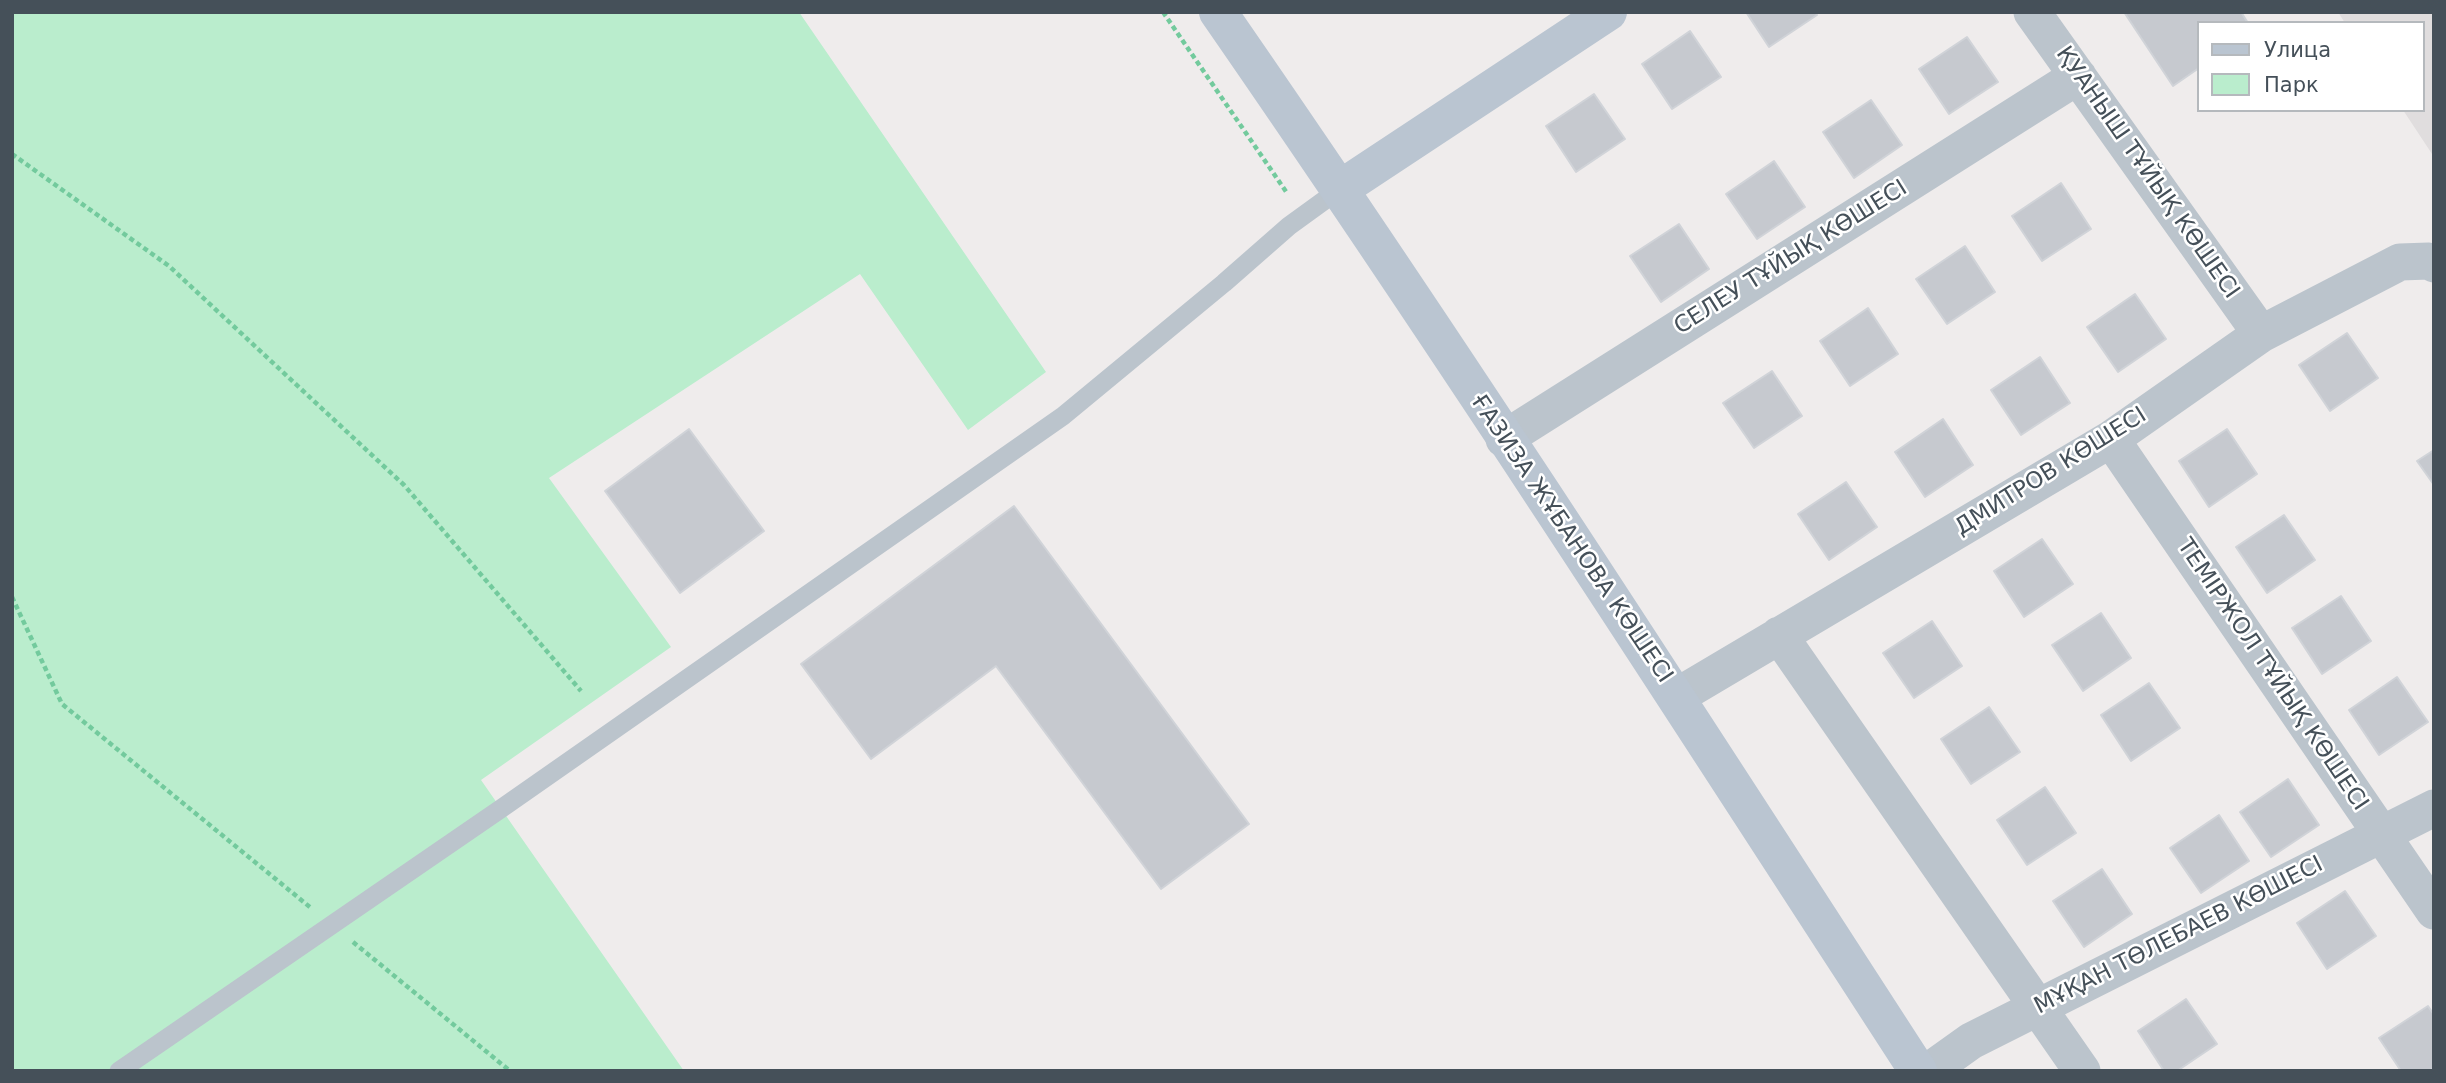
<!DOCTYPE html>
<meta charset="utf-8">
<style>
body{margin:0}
#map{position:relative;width:2446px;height:1083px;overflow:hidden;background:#efecec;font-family:"DejaVu Sans",sans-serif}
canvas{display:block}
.frame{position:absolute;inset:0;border:14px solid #455059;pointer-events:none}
.legend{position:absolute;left:2197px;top:21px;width:228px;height:91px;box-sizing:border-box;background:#fff;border:2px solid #b5b9bd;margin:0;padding:9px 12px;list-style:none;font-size:21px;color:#455059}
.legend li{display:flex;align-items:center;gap:14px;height:35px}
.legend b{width:35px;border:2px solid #b5b9bd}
</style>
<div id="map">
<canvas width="2446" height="1083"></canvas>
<div class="frame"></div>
<ul class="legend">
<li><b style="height:9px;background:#bac5d1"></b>Улица</li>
<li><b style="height:19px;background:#baedcd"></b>Парк</li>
</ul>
</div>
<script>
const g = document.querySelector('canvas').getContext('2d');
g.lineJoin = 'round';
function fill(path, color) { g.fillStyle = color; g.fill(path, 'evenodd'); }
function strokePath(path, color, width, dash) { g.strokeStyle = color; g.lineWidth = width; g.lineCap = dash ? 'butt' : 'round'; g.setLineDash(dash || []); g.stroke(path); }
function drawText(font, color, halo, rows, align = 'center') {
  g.font = font + ' "DejaVu Sans",sans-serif'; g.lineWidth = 5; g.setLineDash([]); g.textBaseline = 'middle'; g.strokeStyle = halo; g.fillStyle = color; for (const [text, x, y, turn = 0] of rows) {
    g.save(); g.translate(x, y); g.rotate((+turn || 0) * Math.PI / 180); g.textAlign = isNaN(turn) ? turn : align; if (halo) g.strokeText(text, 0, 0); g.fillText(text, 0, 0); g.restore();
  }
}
const education = new Path2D(`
 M2338 12H2434V157L2403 110H2423V23H2345Z`);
const green = new Path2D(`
 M12 12H799L1046 372 968 430 860 274 549 478 671 647 481 780 684 1071H12Z`);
const building = new Path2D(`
 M1746 12H1815L1817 15 1769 47Z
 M2124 12H2241L2248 23H2199V68L2173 86Z
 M1690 31 1721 77 1672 109 1642 64Z
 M1967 37 1998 82 1949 114 1919 69Z
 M1594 94 1625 139 1576 172 1546 126Z
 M1871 100 1902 145 1854 178 1823 132Z
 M1774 161 1805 207 1757 239 1726 194Z
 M2061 183 2091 229 2042 261 2012 216Z
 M1679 224 1709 269 1661 302 1630 256Z
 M1965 246 1995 292 1947 324 1916 279Z
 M2135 294 2166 339 2118 372 2087 327Z
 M1868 308 1898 354 1850 386 1820 341Z
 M2347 333 2378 378 2330 411 2299 365Z
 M2040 357 2070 403 2021 435 1991 390Z
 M1772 371 1802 416 1754 448 1723 403Z
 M1943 419 1973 465 1925 497 1895 452Z
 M689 429 764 531 680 593 605 491Z
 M2227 429 2257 474 2209 507 2179 461Z
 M2434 450V485L2417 461Z
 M1846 482 1877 527 1829 560 1798 514Z
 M1014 506 1249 824 1161 889 996 666 871 759 801 664Z
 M2284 515 2315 560 2267 593 2236 547Z
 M2042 539 2073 584 2024 617 1994 571Z
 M2341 596 2371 641 2322 674 2292 628Z
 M2101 613 2131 658 2083 691 2052 645Z
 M1932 621 1962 666 1914 698 1883 653Z
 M2397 677 2428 722 2379 755 2349 710Z
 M2149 683 2180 728 2131 761 2101 715Z
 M1989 707 2020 752 1971 784 1941 739Z
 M2288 779 2319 825 2271 857 2240 812Z
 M2045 787 2076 833 2027 865 1997 820Z
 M2219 815 2249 861 2201 893 2170 848Z
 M2102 869 2132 914 2084 947 2053 901Z
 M2345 891 2376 936 2327 969 2297 923Z
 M2186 999 2217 1044 2177 1071H2164L2138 1031Z
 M2428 1006 2434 1015V1068L2429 1071H2401L2379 1038Z`);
const path = new Path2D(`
 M1163 12 1287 193
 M12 154 169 266 404 485 581 691
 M12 597 62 704 311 908
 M353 942 510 1071`);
const lane = new Path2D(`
 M119 1071 502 808 1063 416 1224 283 1289 226 1340 189`);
const street = new Path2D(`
 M2032 12 2261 334
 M1504 439 2078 76
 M2111 439 2434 911
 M1779 635 2082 1071
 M1676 697 2111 439 2261 334 2400 262 2429 261 2434 264
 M1929 1071 1971 1041 2434 808`);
const secondary = new Path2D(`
 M1218 12C1459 360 1688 716 1918 1071
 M1340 189 1608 12`);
const streetNames = [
 ["ҚУАНЫШ ТҰЙЫҚ КӨШЕСІ",2147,173,55],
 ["СЕЛЕУ ТҰЙЫҚ КӨШЕСІ",1791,258,-32],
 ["ДМИТРОВ КӨШЕСІ",2051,472,-32],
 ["ҒАЗИЗА ЖҰБАНОВА КӨШЕСІ",1571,539,56],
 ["ТЕМІРЖОЛ ТҰЙЫҚ КӨШЕСІ",2272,675,56],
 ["МҰҚАН ТӨЛЕБАЕВ КӨШЕСІ",2179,936,-27]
];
fill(education, '#e0ddde');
fill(green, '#baedcd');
fill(building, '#c6c9cf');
strokePath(building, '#d0d3d8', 2);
strokePath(path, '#73ca9d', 4.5, [5, 3.5]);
strokePath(lane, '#bbc4cc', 19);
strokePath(street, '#bbc4cc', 37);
strokePath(secondary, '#bac5d1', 38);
drawText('23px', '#455059', '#fff', streetNames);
</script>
